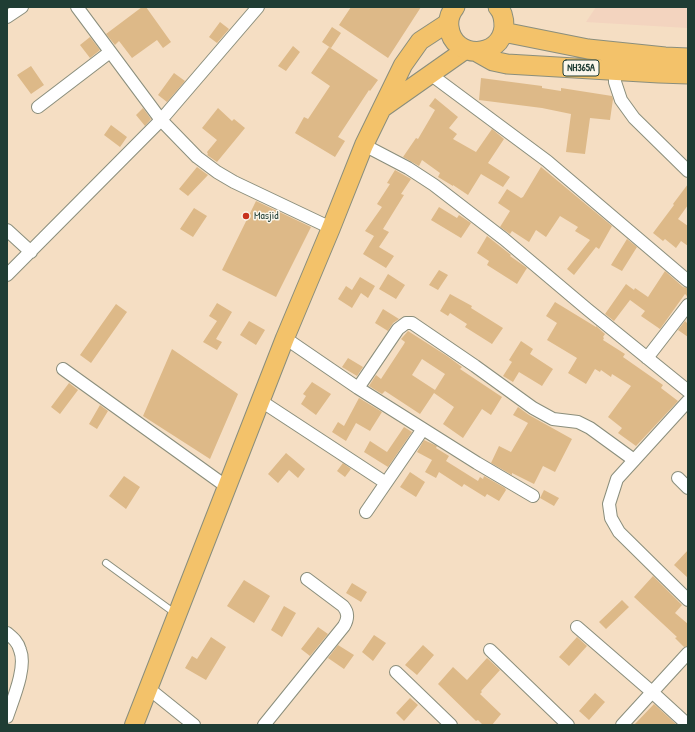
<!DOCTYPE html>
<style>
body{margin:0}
#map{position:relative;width:695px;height:732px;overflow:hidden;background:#f5dec3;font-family:"Patrick Hand",sans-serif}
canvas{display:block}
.frame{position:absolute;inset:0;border:8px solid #1f3d34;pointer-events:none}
</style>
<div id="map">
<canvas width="695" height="732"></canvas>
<div class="frame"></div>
</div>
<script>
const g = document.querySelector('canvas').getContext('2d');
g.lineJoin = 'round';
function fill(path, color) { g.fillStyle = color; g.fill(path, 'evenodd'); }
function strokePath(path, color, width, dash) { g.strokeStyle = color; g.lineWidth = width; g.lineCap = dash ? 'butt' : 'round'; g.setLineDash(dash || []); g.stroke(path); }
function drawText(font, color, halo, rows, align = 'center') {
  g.font = font + ' "Patrick Hand",sans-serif'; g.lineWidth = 3; g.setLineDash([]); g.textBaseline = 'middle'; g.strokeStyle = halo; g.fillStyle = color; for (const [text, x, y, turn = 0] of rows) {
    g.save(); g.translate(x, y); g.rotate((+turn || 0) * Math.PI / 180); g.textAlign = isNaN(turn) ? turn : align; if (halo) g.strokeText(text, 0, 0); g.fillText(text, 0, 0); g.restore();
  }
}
const built = new Path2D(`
 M596 7H688V28L586 22Z`);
const building = new Path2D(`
 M142 7H146L171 42 163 48 157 40 132 58 119 41 115 45 106 34Z
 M351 7H421L388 58 339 25Z
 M220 22 229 29 217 43 209 37Z
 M332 27 341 33 331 48 322 42Z
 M90 37 100 50 90 58 80 45Z
 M293 46 300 52 286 71 278 66Z
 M329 47 378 80 370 91 369 90 338 137 345 141 335 157 295 133 304 117 308 119 330 86 311 73Z
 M31 66 44 85 31 94 17 75Z
 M174 73 185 81 167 102 158 95Z
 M481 78 542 86V88L561 91V88L612 96 613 99 610 120 590 118 585 154 566 152 571 114 542 108 479 100Z
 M435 98 458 117 449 128 457 134 453 139 476 152 492 129 504 139 488 163 510 177 503 187 481 174 468 195 453 185V186L438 177 440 173 422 160 419 166 403 157 416 138 418 139 435 110 429 106Z
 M143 108 151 119 145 126 136 115Z
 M218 108 232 121 234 119 245 128 217 162 207 155 208 154 207 152 217 140 202 128Z
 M111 125 127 137 120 147 104 135Z
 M197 167 208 175 188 196 179 189Z
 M541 167 612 226 599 249 596 247 574 275 567 269 590 240 575 231 578 227 560 216 546 237 536 230 529 242 512 231 510 234 500 227 510 211 498 203 507 189 521 198 523 197Z
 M395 170 411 179 401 194 404 195 383 229 389 232 379 247 394 256 386 268 363 254 374 236 365 231 382 207 377 204 390 184 387 183Z
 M688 184V205L678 219 688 226V246L681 241 676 248 665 239 663 241 653 233 674 205 673 204Z
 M256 201 311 227 276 297 222 270Z
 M439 207 457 218 459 215 471 223 461 238 431 220Z
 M194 208 207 216 193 237 180 229Z
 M487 236 511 255 510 256 527 268 517 284 487 265 489 261 477 253Z
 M627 239 637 247 622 271 611 265Z
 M439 270 448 275 438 290 429 285Z
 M665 271 683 287 688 288V297L685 294 660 329 641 316 645 311 630 300 614 321 605 314 626 284 634 290 635 288 648 297Z
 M388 274 405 285 396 299 379 289Z
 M360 277 375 286 368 298 361 293 352 308 338 299 346 286 352 290Z
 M450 294 472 306 471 308 503 328 492 344 465 327 467 324 450 313 448 316 440 311Z
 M555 302 596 327V326L605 334 603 337 604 338 603 340 625 354 623 357 663 385 661 388 678 401 636 446 618 433 622 428 608 417 631 386 612 374 611 377 601 370 600 372 595 369 586 384 568 373 577 358 547 340 557 323 546 316Z
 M217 303 232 312 216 339 222 342 217 350 203 342 217 321 209 316Z
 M116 304 127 312 91 363 80 355Z
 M383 309 399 319 393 323 388 331 375 323Z
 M249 321 265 330 256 345 240 335Z
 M685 321 688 324V337L678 330Z
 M408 331 447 356 462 367 460 369 502 397 491 415 482 409 463 438 443 424 454 407 434 393 420 414 385 391 382 394 369 386 376 375 381 379 404 344 405 342 401 339ZM422 359 445 374 435 390 412 375Z
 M521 341 533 349 530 354 553 369 542 386 519 372 513 382 503 376 512 362 509 360Z
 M172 349 238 394 210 459 143 416Z
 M348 358 363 367 357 376 342 367Z
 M312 382 331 394 316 415 301 404 306 396 303 394Z
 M69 383 78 390 60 414 51 407Z
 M359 398 382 412 370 431 356 423 346 441 332 432 338 422 344 426Z
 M100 405 108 411 97 429 89 424Z
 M518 407 529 415 572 439 555 472 543 466 534 484 512 473V475L491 463 499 446 511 452 528 423 513 415Z
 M404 427 412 432 388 467 364 452 370 441 387 452Z
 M424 440 437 446 436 448 449 456 446 461 478 481 480 477 483 479 484 476 505 488 506 490 499 501 487 494 485 497 464 484 462 487 439 472 436 478 425 472 432 460 417 452Z
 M286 453 305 469 298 478 289 470 278 483 268 474Z
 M343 463 351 469 345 477 337 471Z
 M410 472 425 482 416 497 400 487Z
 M124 476 140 487 126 509 109 496Z
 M544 490 559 498 554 506 540 498Z
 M688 550V578L674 565Z
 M653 576 682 605 675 613 688 624V646L684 647 675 638 677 637 634 597Z
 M244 580 270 596 254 623 227 606Z
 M352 583 367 592 361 602 346 593Z
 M622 600 629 607 606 629 599 622Z
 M284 606 296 613 282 637 271 630Z
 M318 627 328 634 310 656 301 649Z
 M374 635 386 643 373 661 362 652Z
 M211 637 226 647 206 680 185 668 192 656 197 659Z
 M577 637 587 646 569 666 559 657Z
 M338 645 354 655 344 669 328 658Z
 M423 645 434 655 417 675 405 665Z
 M487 658 500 670 481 691 482 692 480 694 501 714 492 725H483L478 720 476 721 438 684 453 667 467 680Z
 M595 693 605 702 589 720 579 711Z
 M410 698 418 705 404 721 396 713Z
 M654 704 677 725H634Z`);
const service = new Path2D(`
 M106 563 176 614`);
const minor = new Path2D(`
 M77 7 161 120 197 157 217 172 234 182 331 228
 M7 17 22 7
 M615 70V82L621 100 634 118 688 171
 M430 74 547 161 688 281
 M38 107 110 52
 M364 145 408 168 434 185 504 239 587 309 688 391
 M7 230 31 252
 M7 275 161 120 258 7
 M285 338 358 388 477 463 533 496
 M647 358 688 305
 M63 369 227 487
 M358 388 398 329 406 323H412L475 366 533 408 553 419 578 422 590 428 634 460
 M261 401 386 483
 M688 401 617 479 609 504 611 518 619 532 688 600
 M678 478 688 488
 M366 512 423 429
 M577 627 652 692 688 725
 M7 633C13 638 18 642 20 650 27 667 13 699 7 717
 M490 650 568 725
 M396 672 451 725
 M148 688 194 725
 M264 725 344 626C348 619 349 613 343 606L307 579
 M622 725 688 653`);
const primary = new Path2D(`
 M384 107 465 50
 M134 725 285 338 331 228 364 145 403 65 420 41 449 22`);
const trunk = new Path2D(`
 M455 7C450 13 448 20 449 27 453 60 501 59 504 27 504 20 503 12 498 7
 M503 32 588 49 665 57 688 58
 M477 52 493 61 507 64 659 73 688 74`);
const markers = [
 [246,216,4,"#c8321e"]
];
const shields = [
 [581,68,36]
];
const shieldNames = [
 ["NH365A",581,68]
];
const poiNames = [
 ["Masjid",254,216]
];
fill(built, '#f3d4bf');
fill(building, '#ddb988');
strokePath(service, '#8a8e7c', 8);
strokePath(minor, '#8a8e7c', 14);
strokePath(primary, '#8a8e7c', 20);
strokePath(trunk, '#8a8e7c', 21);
strokePath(service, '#fff', 6);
strokePath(minor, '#fff', 12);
strokePath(primary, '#f3c26a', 18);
strokePath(trunk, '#f3c26a', 19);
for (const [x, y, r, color] of markers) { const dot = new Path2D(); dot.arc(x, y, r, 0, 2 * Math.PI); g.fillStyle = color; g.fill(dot); strokePath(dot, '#fbf7ec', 1.5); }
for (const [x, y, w] of shields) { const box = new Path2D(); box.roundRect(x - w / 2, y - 8, w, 16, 3); g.fillStyle = '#fbf7ec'; g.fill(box); strokePath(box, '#1f3d34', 1); }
drawText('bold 10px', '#1f3d34', null, shieldNames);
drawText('11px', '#1f3d34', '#fbf7ec', poiNames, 'left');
</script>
